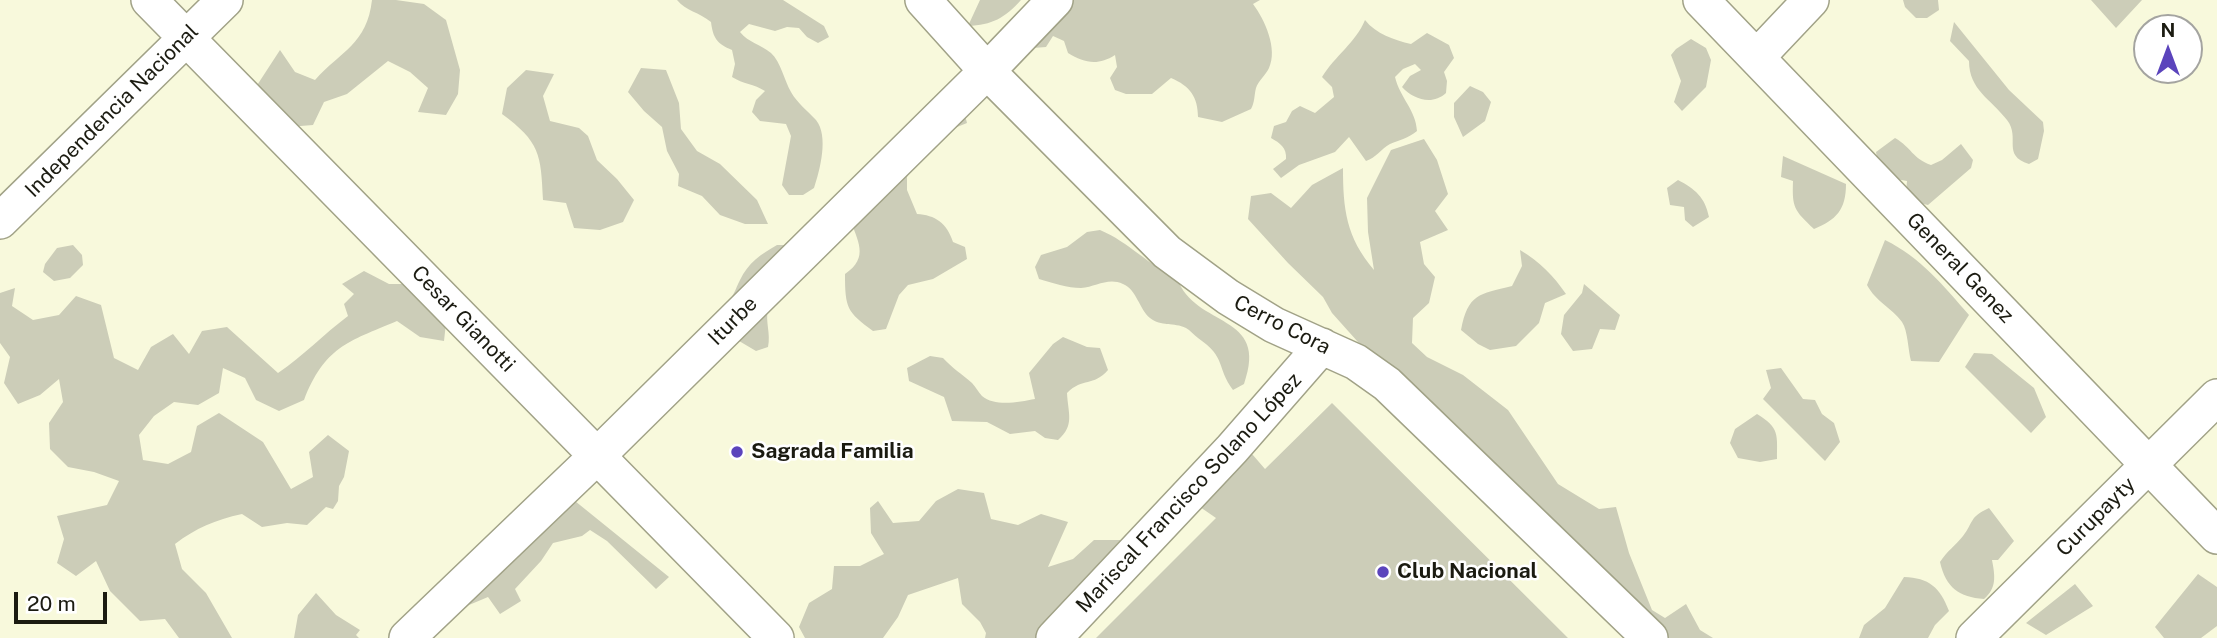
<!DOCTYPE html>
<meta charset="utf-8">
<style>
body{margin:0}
#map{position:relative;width:2217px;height:638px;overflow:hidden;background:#f8f9dc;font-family:"Public Sans",sans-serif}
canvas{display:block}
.north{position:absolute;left:2133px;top:14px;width:70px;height:70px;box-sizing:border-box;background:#fff;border:2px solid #a4a4a0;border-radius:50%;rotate:0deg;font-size:19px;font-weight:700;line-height:28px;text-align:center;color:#1b1b11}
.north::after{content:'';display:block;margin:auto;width:24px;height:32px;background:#5b44bc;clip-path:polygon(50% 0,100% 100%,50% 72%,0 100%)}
.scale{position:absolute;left:14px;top:592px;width:93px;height:32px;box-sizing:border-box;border:4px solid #1b1b11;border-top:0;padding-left:9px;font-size:21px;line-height:24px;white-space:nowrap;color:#1b1b11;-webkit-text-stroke:5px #fff;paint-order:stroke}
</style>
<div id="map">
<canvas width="2217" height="638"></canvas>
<div class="north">N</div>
<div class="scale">20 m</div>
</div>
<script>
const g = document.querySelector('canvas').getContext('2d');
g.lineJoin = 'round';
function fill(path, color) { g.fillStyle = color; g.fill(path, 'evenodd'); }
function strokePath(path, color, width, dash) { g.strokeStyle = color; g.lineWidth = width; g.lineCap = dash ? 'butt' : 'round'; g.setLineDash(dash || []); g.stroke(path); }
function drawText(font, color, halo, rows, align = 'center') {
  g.font = font + ' "Public Sans",sans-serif'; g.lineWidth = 5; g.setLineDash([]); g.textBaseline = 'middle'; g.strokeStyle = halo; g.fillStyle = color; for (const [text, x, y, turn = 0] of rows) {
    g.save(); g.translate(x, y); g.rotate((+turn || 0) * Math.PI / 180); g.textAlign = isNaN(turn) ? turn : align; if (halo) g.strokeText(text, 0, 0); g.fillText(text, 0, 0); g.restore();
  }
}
const green = new Path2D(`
 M372 0H396L424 4 446 20 460 70 458 94 446 115 418 112 428 88 410 72 388 61 347 94 324 102 313 125 288 127 252 93 280 50 295 72 315 80C341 51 367 44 372 0Z
 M677 0H783L824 26 829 37 818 43 807 37 799 28 787 27 775 31 749 24 740 32C749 43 760 44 771 53 781 62 784 80 791 92 797 103 807 110 816 120 829 136 820 170 814 188L803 195H789L782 185 791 136 786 124 760 121 752 112 756 100 765 91C754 84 743 84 732 77L735 64 732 50C717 44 713 38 711 22 699 12 686 11 677 0Z
 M980 0H1021C1005 18 992 25 968 26Z
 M1061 0H1260L1253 4C1265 20 1278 49 1269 68 1266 75 1258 81 1256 88 1254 96 1255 101 1251 109L1222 122 1198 117C1198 97 1190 86 1171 78L1152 94H1126L1115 90 1110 78 1117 67 1115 55C1098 66 1084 63 1068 53L1064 41 1053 36 1046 47 1020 49Z
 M1903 0H1938L1939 10 1927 18H1916L1905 7Z
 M2091 0H2142L2116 28Z
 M1365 20C1376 34 1394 40 1411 44L1427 33 1449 45 1454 58 1444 72 1447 81 1446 93C1432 106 1413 99 1402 87L1410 76 1421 70 1415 64 1403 69 1395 77C1400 98 1416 110 1417 131 1408 138 1400 140 1390 144 1381 149 1376 158 1366 161L1349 137 1335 152 1299 165 1281 178 1273 169 1286 159C1287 148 1280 143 1271 138L1274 126 1286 122 1292 111 1300 106 1315 113 1334 97 1332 87 1322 77C1335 56 1356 42 1365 20Z
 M1954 22 2009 90 2043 122 2044 131 2038 159 2029 164C2001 155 2021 138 2007 120 1991 99 1969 90 1969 61L1950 41Z
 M1691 39 1706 48 1711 60 1706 87 1682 111 1674 102 1681 81 1671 55 1676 49Z
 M641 68 666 70 679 103 681 129 697 151 720 164 757 200 768 224H745L720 215 702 196 678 186 679 174 667 151 662 127 644 111 628 92Z
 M526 70 554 74 543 96 550 121 579 128 588 136 597 160 617 179 634 200 623 222 600 230 574 228 566 203 543 200C541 154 540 142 502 114L507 88Z
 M1470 86 1483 92 1491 102 1485 121 1463 137 1454 117V103Z
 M964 111 967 123 952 129 913 165 907 177V190L917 214C935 215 947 223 953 242L965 247 967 259 933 279 908 285 899 295 886 329 873 331C847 312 845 308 845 274 870 257 857 241 850 218Z
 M1895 138C1912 148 1912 158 1931 165L1942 160 1961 144 1973 160 1971 168 1928 205 1915 202 1906 192 1907 181 1885 177 1878 164 1876 152Z
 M1424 139 1437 160 1448 194 1435 211 1448 230 1420 242 1424 264 1435 277 1429 303 1413 318 1412 343 1427 357 1463 375 1508 410 1558 484 1599 509 1616 507 1629 553 1652 610 1665 618 1686 604 1700 630 1713 638H1641L1383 370 1332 313 1323 297 1288 263 1248 219 1251 196 1271 193 1291 208 1312 185 1343 168C1343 209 1346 237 1374 270L1368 232 1367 198 1391 150Z
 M1783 156 1846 184C1846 210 1836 220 1814 229 1794 210 1792 208 1793 181L1781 177Z
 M1678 180C1695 189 1705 197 1709 217L1693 227 1685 220 1684 207 1670 205 1667 188Z
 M1100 230C1129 242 1149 266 1177 278 1195 329 1270 312 1244 384L1233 390C1216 367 1227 358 1198 338 1194 335 1190 330 1186 328 1174 322 1161 327 1150 318 1139 309 1137 290 1123 284 1108 277 1096 287 1081 288 1068 288 1052 283 1039 279L1035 267 1041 255 1067 247 1087 232Z
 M1885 240C1920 257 1944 286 1969 315L1939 362 1911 361C1908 350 1908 331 1902 322 1891 307 1876 302 1867 285Z
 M73 245 82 255 83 265 70 278 54 281 43 272 45 264 57 248Z
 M777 245H790C783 266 773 287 768 309 765 322 771 333 768 347L756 351 734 338 726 304C734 296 735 290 740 280 748 263 761 254 777 245Z
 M1520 250C1540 262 1553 275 1566 294L1545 303 1539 323 1516 346 1490 350 1478 344 1461 330C1468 294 1479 294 1512 286L1522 266Z
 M364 271 389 284H415L447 314 444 341 420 337 397 321C347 342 325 347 304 400L279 411 256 400 245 378 223 368 219 393 198 405 174 402 154 416 139 435 143 460 168 464 191 452 197 426 219 413 263 442 291 489 313 477 309 452 328 435 349 451 344 477 339 486 338 501 333 509 326 507 307 525 287 523 262 527 242 514C215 520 196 528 175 544L182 569 206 593 232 638H179L165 619 140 621 110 591 96 561 76 576 57 563 64 539 57 516 107 505 119 481 94 472 68 467 50 449 49 423 63 402 59 379 40 395 18 404 4 383 10 357 0 343V293L15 288 12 306 33 320 59 315 76 296 101 305 114 358 138 370 151 347 173 334 189 354 202 331 227 327 278 373C303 356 324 334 348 316L344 304 354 294 342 284Z
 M1584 284 1620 315 1615 330 1600 329 1592 349 1573 351 1561 334 1564 315 1582 293Z
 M1063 337 1087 347 1100 348 1108 370C1093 387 1083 377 1067 393 1068 414 1075 425 1058 440L1045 438 1035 431 1010 434 987 422 952 421 944 397 909 381 907 368 930 356 943 358C952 368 962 374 972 383 976 387 978 392 982 396 995 407 1019 402 1035 399L1029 373 1053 344Z
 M1974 353 1992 354 2034 388 2046 417 2031 433 1965 367Z
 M1781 368 1803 399 1815 400 1822 414 1834 423 1840 442 1825 461 1763 399 1771 388 1766 370Z
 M1332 403 1568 638H1096L1216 518 1187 498 1246 447 1265 469Z
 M1757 414C1780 428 1777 435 1777 459L1760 462 1738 458 1730 443 1735 429Z
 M958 489 984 493 991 519 1018 525 1041 514 1068 522 1048 567 1073 559 1094 540H1120L1124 565 1053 638H985L986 633 980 622 962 604 958 578 908 595 898 617 883 638H805L799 627 809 603 832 589 834 566H860L884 554 871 533 870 508 878 501 893 523 919 521 936 501Z
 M575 501 669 577 656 589 607 541 590 530 582 536 553 543 541 561 515 589 521 601 500 614 488 597 469 605 450 621 560 502Z
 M1989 508 2014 541 1998 560H1992C1995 576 1997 588 1984 599 1959 597 1946 588 1940 562 1947 551 1955 546 1963 536 1974 522 1969 517 1989 508Z
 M2198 574 2217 587V626L2201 638H2164L2155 627Z
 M1904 577C1929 578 1940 587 1949 611L1935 625 1928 638H1859L1864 625 1885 608Z
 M2075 584 2093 606 2046 635 2026 623Z
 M316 593 336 615 360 630 356 635 359 638H294L298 615Z`);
const minor = new Path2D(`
 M149 0 776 638
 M923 0 987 71 1167 252 1228 297 1274 325 1356 362 1387 384 1650 638
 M1701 0 2217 536
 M1757 57 1811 0
 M0 221 225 0
 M407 638 597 456 987 71 1055 0
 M1054 638 1232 449 1322 346
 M1974 638 2217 397`);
const markers = [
 [737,452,7,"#5b44bc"],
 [1383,572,7,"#5b44bc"]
];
const streetNames = [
 ["Independencia Nacional",112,111,-45],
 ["General Genez",1960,268,46],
 ["Cesar Gianotti",463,319,46],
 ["Iturbe",733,321,-45],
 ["Cerro Cora",1282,325,27],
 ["Mariscal Francisco Solano López",1189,493,-47],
 ["Curupayty",2096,517,-45]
];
const poiNames = [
 ["Sagrada Familia",751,452],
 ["Club Nacional",1397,572]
];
fill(green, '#cccdb8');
strokePath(minor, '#a1a287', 38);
strokePath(minor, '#fff', 35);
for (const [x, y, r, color] of markers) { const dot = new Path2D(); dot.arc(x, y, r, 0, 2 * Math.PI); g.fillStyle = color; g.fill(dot); strokePath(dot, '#fff', 2.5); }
drawText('21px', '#1b1b11', '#fff', streetNames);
drawText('bold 21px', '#1b1b11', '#fff', poiNames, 'left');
</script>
